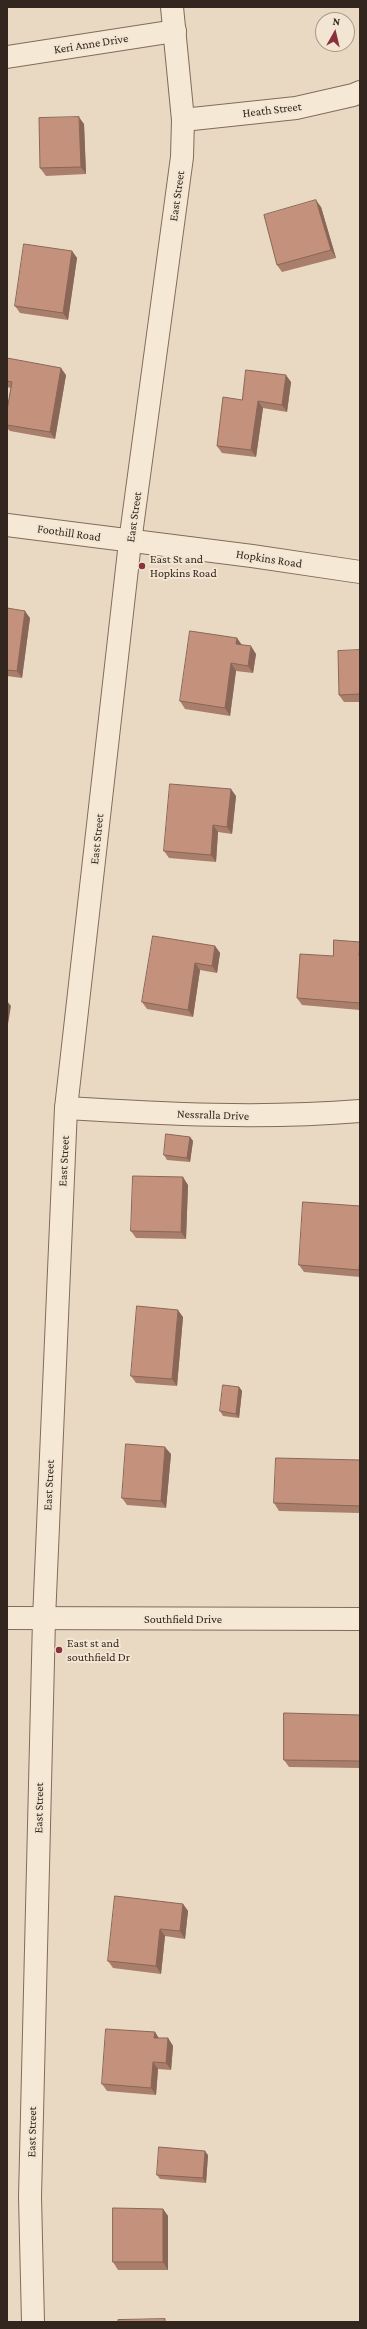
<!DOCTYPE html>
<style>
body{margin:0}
#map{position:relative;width:367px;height:2329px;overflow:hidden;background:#e9d9c3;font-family:"Crimson Pro",serif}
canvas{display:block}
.frame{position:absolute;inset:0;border:8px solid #33261e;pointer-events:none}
.north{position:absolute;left:315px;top:12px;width:40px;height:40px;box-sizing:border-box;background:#f2e5d2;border:1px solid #a6998a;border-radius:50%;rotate:8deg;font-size:11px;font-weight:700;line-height:16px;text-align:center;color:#33261e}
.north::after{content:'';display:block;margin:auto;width:14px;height:18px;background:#8b313c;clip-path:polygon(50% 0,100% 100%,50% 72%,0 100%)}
</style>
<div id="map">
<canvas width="367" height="2329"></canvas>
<div class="frame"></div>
<div class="north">N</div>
</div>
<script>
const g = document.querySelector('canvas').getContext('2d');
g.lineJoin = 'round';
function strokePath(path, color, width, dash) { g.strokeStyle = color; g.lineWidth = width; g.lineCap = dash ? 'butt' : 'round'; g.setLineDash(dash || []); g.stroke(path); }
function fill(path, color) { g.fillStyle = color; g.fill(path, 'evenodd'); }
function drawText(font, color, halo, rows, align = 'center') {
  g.font = font + ' "Crimson Pro",serif'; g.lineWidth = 4; g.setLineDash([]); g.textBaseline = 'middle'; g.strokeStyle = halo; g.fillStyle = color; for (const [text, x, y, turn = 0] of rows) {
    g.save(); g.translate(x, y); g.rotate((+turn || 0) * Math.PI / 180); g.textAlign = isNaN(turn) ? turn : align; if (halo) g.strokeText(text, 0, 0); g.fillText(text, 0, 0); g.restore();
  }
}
const minor = new Path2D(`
 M7 57 175 31
 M183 120 296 108 353 95 360 92
 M7 525 252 556 360 572
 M66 1108C164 1114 262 1119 360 1111
 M7 1618 360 1619`);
const tertiary = new Path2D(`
 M33 2322 30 2197 44 1619 66 1108 130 542 182 157 183 120 172 7`);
const wall = new Path2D(`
 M84 124 86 174 46 176 40 168Z
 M321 207 336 258 282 272 277 265Z
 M72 251 77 258 68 320 20 313 15 306Z
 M7 358 66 375 55 439 10 431 7 428V410L11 388 7 387Z
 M291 382 287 412 263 408 256 457 222 453 217 446 242 400Z
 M7 608 30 618 22 678 7 676Z
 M237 638 241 645 256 654 253 673 236 671 230 716 185 709 180 701Z
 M360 650V702H344L339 695Z
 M236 796 232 834 218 832 216 862 169 858 164 851Z
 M360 942V1010L302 1005 297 998 333 956Z
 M215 946 220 953 217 973 200 970 193 1017 147 1009 142 1002Z
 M190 1137 193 1141 190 1162 167 1160 164 1155Z
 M188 1185 186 1239 136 1238 131 1231Z
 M360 1206V1277L304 1272 299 1265Z
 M183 1317 177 1386 136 1383 131 1376Z
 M239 1387 242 1391 239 1418 223 1416 220 1411Z
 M171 1454 166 1508 127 1505 122 1498Z
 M360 1460V1513L279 1511 274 1503Z
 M360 1715V1768L289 1767 284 1760Z
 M183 1904 188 1911 185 1939 165 1936 161 1974 113 1968 108 1961Z
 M155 2032 158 2038H168L173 2046 171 2070 158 2069 156 2095 107 2091 102 2084Z
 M208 2155 206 2183 160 2179 157 2175Z
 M163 2209 168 2216V2270H118L113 2262Z`);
const shadedWall = new Path2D(`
 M79 117 84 124 86 174 81 167Z
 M316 200 321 207 336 258 331 250Z
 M72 251 77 258 68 320 63 313Z
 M61 368 66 375 55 439 50 432Z
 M286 375 291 382 287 412 282 405Z
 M258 401 263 408 256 457 251 450Z
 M25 611 30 618 22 678 17 671Z
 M237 638 242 645 236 644Z
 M251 646 256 654 253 673 248 666Z
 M231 663 236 671 230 716 225 708Z
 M231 789 236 796 232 834 227 827Z
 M213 825 218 832 216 862 211 855Z
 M215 946 220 953 217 973 212 966Z
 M195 963 200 970 193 1017 188 1010Z
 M7 1001 11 1006 7 1030Z
 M190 1137 193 1141 190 1162 187 1158Z
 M183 1177 188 1185 186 1239 181 1232Z
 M178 1310 183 1317 177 1386 172 1379Z
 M239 1387 242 1391 239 1418 236 1414Z
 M165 1447 171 1454 166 1508 161 1501Z
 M183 1904 188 1911 185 1939 180 1931Z
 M160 1929 165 1936 161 1974 156 1966Z
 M155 2032 160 2040 154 2038Z
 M168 2038 173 2046 171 2070 166 2063Z
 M153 2062 158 2069 156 2095 151 2088Z
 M205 2151 208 2155 206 2183 203 2178Z
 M163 2209 168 2216V2270L163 2262Z`);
const building = new Path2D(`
 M79 117 81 167 40 168 39 118Z
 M316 200 331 250 277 265 264 215Z
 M24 244 72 251 63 313 15 306Z
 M7 358 61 368 50 432 7 425V410L12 382 7 381Z
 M246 370 286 375 282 405 258 401 251 450 217 446 223 397 242 400Z
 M7 608 25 611 17 671 7 670Z
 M190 631 237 638 236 644 251 646 248 666 231 663 225 708 180 701Z
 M360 650V694L339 695 338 651Z
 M170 784 231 789 227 827 213 825 211 855 164 851Z
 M153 936 215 946 212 966 195 963 188 1010 142 1002Z
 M334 940 360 942 359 956H360V1003L297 998 300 954 333 956Z
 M166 1134 190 1137 187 1158 164 1155Z
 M133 1176 183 1177 181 1232 131 1231Z
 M303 1202 360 1206V1257L359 1270 299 1265Z
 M137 1306 178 1310 172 1379 131 1376Z
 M223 1385 239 1387 236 1414 220 1411Z
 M126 1444 165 1447 161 1501 122 1498Z
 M276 1458 360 1460V1506L274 1503Z
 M284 1713 360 1715V1761L284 1760Z
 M115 1896 183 1904 180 1931 160 1929 156 1966 108 1961Z
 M106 2029 155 2032 154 2038H168L166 2063 153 2062 151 2088 102 2084Z
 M159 2147 205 2151 203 2178 157 2175Z
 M113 2208 163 2209V2262H113Z
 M165 2319V2322H118V2320Z`);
const markers = [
 [142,566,4,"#8b313c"],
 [59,1650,4,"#8b313c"]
];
const streetNames = [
 ["Keri Anne Drive",91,44,-9],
 ["Heath Street",272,110,-7],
 ["East Street",177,196,-82],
 ["East Street",134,517,-82],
 ["Foothill Road",69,533,8],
 ["Hopkins Road",269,559,9],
 ["East Street",97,839,-84],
 ["Nessralla Drive",213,1115,2],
 ["East Street",64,1161,-87],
 ["East Street",49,1485,-87],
 ["Southfield Drive",183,1619],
 ["East Street",39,1808,-89],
 ["East Street",32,2132,-89]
];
const poiNames = [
 ["East St and",150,559],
 ["Hopkins Road",150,573],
 ["East st and",67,1643],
 ["southfield Dr",67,1657]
];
strokePath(minor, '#826b5b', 24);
strokePath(tertiary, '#826b5b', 24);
strokePath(minor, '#f5e8d5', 22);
strokePath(tertiary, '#f5e8d5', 22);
fill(wall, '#a97e6b');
fill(shadedWall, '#896657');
fill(building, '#c4927c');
strokePath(building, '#896657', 1);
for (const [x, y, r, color] of markers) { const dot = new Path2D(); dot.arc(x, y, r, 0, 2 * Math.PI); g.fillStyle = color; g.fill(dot); strokePath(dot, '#f2e5d2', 1.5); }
drawText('12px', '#33261e', '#f2e5d2', streetNames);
drawText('12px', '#33261e', '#f2e5d2', poiNames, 'left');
</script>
